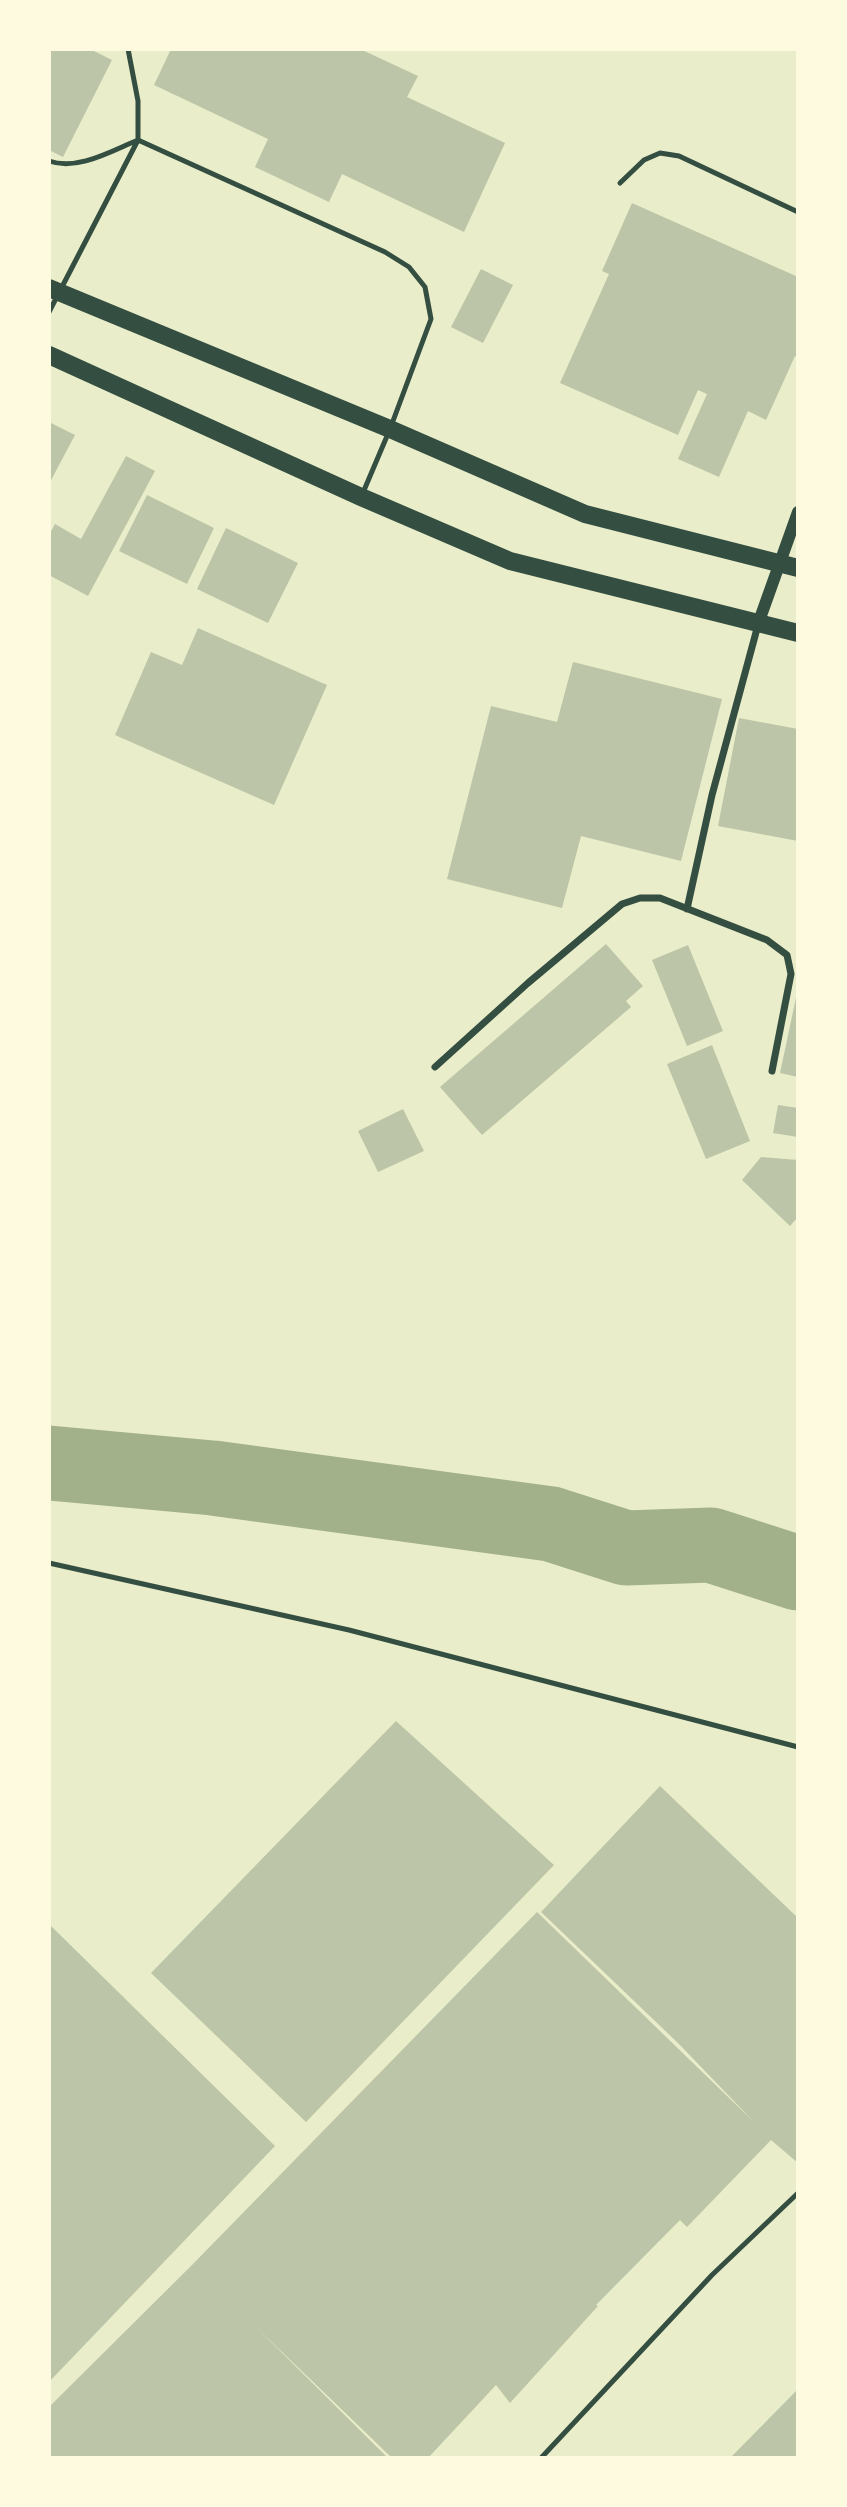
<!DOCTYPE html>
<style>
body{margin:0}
#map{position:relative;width:847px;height:2507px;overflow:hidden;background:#e9edc9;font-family:"Roboto Condensed",sans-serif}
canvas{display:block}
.frame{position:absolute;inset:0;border:51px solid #fefae0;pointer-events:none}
</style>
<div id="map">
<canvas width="847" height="2507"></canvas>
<div class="frame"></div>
</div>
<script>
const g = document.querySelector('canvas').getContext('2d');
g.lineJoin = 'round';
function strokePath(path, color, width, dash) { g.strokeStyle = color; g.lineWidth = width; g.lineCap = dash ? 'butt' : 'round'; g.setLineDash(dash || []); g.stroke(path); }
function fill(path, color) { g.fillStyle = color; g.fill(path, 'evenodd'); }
const river = new Path2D(`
 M49 1463 213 1478 551 1524 626 1548 711 1545 798 1573`);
const building = new Path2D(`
 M49 49H90L112 60 63 157 49 150Z
 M171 49H360L418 76 407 97 505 143 464 232 342 174 329 202 255 167 268 139 154 85Z
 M632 203 798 277V358L795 356 766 420 748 411 719 477 678 459 707 394 698 390 678 435 560 383 609 274 602 271Z
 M481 269 513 285 483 343 451 327Z
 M49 422 75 435 49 484Z
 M126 456 155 471 88 596 49 575V535L55 524 81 539Z
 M147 495 214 528 187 584 119 551Z
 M226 528 298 563 268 623 197 589Z
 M198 628 327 685 274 805 115 735 151 652 182 665Z
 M573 662 722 699 681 861 581 836 562 908 447 879 491 706 557 722Z
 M739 718 798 729V841L718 826Z
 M606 944 643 986 626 1001 631 1007 482 1135 440 1087Z
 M688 945 723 1031 687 1046 652 960Z
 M797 993H798V1077L780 1073Z
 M712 1045 750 1141 706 1159 667 1064Z
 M778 1105 798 1108V1137L773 1133Z
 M403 1109 424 1151 378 1172 358 1131Z
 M761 1157 798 1160V1217L790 1226 742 1180Z
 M396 1721 554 1865 306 2122 151 1973Z
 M660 1786 797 1917 798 1915V2163L771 2140 687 2227 680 2220 596 2305 598 2306 510 2403 496 2385 428 2458H392L254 2325 388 2458H49V2407L192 2265 537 1912 754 2122 678 2043 541 1912Z
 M49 1924 275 2146 49 2382Z
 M798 2389V2458H730L742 2446Z`);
const service = new Path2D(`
 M49 161C78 171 111 151 138 140L385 252 409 267 425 287 431 319 390 429 362 495
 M620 183 644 160 660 153 679 156 798 212
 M49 312 138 140V101L128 49
 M49 1563 349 1630 798 1747
 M541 2458 712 2275 798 2193`);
const minor = new Path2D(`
 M687 909 712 795 758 625
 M435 1067 528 983 622 904 640 898H660L767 940 787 955 791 974 772 1071`);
const tertiary = new Path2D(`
 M758 624 798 512`);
const primary = new Path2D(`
 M49 288 390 429 585 514 798 568
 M49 355 361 497 510 561 798 633`);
strokePath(river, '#a3b18a', 75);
fill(building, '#bcc5a7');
strokePath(service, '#344e41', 5);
strokePath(minor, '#344e41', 7);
strokePath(tertiary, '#344e41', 12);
strokePath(primary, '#344e41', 18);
</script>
